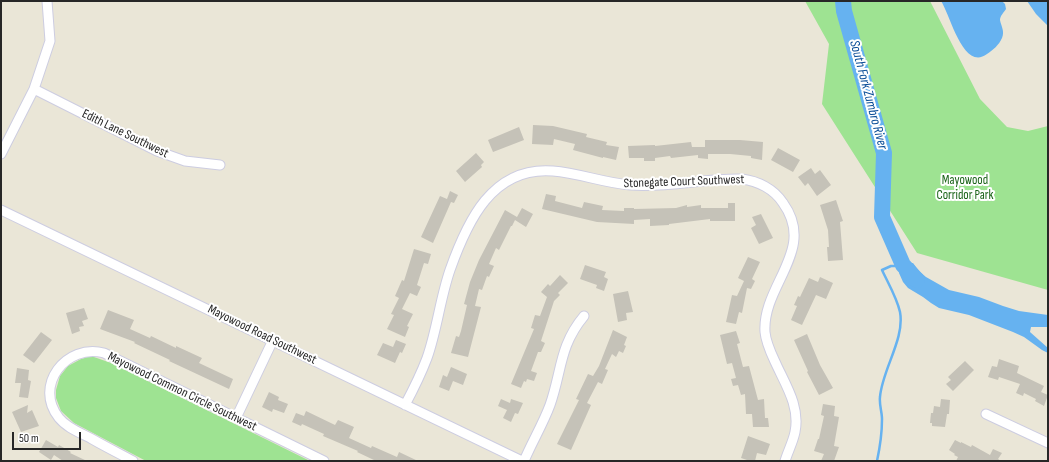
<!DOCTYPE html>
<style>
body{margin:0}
#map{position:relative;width:1049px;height:462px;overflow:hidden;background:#eae6d7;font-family:"Sofia Sans Condensed",sans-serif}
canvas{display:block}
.frame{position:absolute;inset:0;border:2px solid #272727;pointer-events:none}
.scale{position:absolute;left:12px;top:432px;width:69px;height:18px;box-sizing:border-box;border:2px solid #272727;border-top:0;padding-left:5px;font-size:12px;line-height:14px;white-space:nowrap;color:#272727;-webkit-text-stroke:3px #fff;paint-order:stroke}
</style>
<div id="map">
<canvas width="1049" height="462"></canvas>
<div class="frame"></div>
<div class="scale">50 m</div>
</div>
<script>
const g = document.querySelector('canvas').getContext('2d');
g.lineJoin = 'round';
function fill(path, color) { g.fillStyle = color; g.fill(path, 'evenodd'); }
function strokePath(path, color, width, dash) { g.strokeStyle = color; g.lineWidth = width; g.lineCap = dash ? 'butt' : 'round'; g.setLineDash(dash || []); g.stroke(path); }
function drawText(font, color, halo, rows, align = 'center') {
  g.font = font + ' "Sofia Sans Condensed",sans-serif'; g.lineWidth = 4; g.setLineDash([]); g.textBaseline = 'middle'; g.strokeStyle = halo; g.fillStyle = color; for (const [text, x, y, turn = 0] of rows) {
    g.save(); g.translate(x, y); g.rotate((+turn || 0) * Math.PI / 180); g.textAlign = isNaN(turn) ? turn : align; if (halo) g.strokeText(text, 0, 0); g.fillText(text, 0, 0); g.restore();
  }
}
const green = new Path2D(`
 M805 1H930L980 99 1007 127 1028 131 1048 126V290L917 253 822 104 829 44Z
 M88 357H94L111 363 310 461H146L74 423 61 411 56 398V390L60 376 68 366 81 359Z`);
const water = new Path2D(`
 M941 1H1002L1005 4 1006 9C1004 12 1000 16 1000 20 1001 26 1005 31 1002 38 999 45 993 50 987 54 963 72 950 14 941 1Z
 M1027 1H1048V26L1036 14Z
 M913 263 919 271 926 277 949 290 979 297 1003 306 1019 311 1048 315V327H1031L1030 332 1048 348V353L1042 350 1024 337 1013 332 969 315 939 308 931 303 923 297 908 288 903 282 899 273V264Z`);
const stream = new Path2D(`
 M877 461C880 447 882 433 882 419 882 412 879 404 880 397 882 370 905 339 900 312 897 298 888 283 882 270L891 266H901`);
const river = new Path2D(`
 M843 1 844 11 884 153 882 217 903 265 917 280`);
const building = new Path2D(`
 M533 125 553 126 587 134 586 137 607 142 606 145 619 147 616 160 603 157V158L573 150 575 144 554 139 553 145 532 144Z
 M519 127 524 140 493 152 488 140Z
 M705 140H740L763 142 762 160 751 158V156L730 154H708V159L698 158V155L671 158 670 156 655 158V161H644V158H629L628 146 655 145V146L691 142 692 147H705Z
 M778 148 800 160 793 172 771 160Z
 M476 153 484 162 481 165 482 167 465 182 456 171Z
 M811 168 815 174 820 170 831 185 817 196 808 183 805 186 798 177Z
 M450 191 458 195 454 203 451 202 433 243 421 237 440 196 447 199Z
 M546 194 556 196 555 201 582 208 584 202 603 206 602 210 624 211V208H634V209L676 208 687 205V207L701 205V208H728V203H735V221H710V219L669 224V225L650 226V219L634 220V224L597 222 542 209Z
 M836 200 843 221 840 222 843 260 828 261 827 247H829L828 230 820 205Z
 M522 208 533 214 526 227 515 220 512 226H511L499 250 496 248 489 264 494 266 489 277 487 276 482 290 479 289 475 306 481 307 468 357 451 353 456 336 459 337 461 331 467 305 464 304 470 282 479 260 505 210 517 217Z
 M761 214 773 238 759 244 751 228 756 225 752 217Z
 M414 249 431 254 428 264 424 263 417 285 421 287 417 296 410 293 402 309 413 314 407 326 409 327 405 337 387 329 394 315 391 314 399 298 395 296 402 280 404 281Z
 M748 257 760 262 752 279 755 281 751 289 747 288 742 313 739 312 736 324 726 322 732 295 737 296 744 281 738 278Z
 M585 265 606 272 604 277 608 279 604 291 596 288 597 285 580 279Z
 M560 275 568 283 558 293 560 295 554 301 541 341 545 343 541 352H538L531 371 537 373 534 381 527 379 526 382 524 381 521 388 511 384 534 329 531 328 535 315 540 316 547 297 541 292 548 284 550 286Z
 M820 277 833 283 826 299 816 295 802 325 791 320 797 306 794 305 798 296 800 297 809 278 818 282Z
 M628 291 633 312 626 313 627 320 618 322 613 294Z
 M84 308 88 319 82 321 84 326 79 327 80 331 72 334 66 313Z
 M108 310 134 320 130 329 150 338 151 336 176 348V346L202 358 199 363 233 379 229 389 169 361 170 360 134 343 135 342 100 329Z
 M613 330 627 337 624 345 626 346 623 353 619 351 616 357 612 354 605 369 608 370 602 384 598 382 587 403 591 405 571 450 557 444 579 400 576 399 588 374 593 376 599 366Z
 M736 331 740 343 737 344 743 367 749 366 758 400 764 399 765 418H768L769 427H753L752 414H746L745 394 741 395 738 385 733 386 731 379 736 378 732 363 727 364 720 335Z
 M41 332 52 340 34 363 23 355Z
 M807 334 820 365 833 388 819 395 807 372 808 371 794 340Z
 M396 340 406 344 402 353 400 352 395 363 377 355 383 343 393 347Z
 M999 359 1019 366 1017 373 1044 386 1041 392 1048 395 1044 406 1035 401 1036 399 1024 393 1023 396 1016 393 1020 384 999 377 998 380 988 377 992 366 997 367Z
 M965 361 974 370 953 391 946 384 951 380 948 377Z
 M451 367 467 374 463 385 453 381 449 391 439 387 443 375 447 377Z
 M17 368 29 370 28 380 31 381 28 398 19 397 21 383H15Z
 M269 392 279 397 278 400 288 404 284 413 273 409 272 412 262 407Z
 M501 399 510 403 511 399 523 403 518 414 515 413 511 422 503 418 507 410 498 406Z
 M941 399 950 400 949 414H947L945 427 932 426V423H930L931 413H933L934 406 940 407Z
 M823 404 835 406 834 416 839 417 834 446 839 447 834 461H821L824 454 814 451 818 439H819L824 416 821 415Z
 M28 405 27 413 32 410 39 426 21 432 12 412Z
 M306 411 335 425 338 420 354 427 349 438 371 448 372 446 397 457 399 452 418 461H376L357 452 358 451 323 436 324 434 302 424 301 426 292 422 296 413 304 416Z
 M748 436 770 444 766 455 757 453 755 461H750L741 458Z
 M46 440 58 447 59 445 71 452 70 453 87 461H63L54 455 51 460 39 452Z
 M955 440 961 443V442L971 447 972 445 990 455 993 449 1002 453 998 459 1001 461H956L958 457 954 455 955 454 949 450Z`);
const minor = new Path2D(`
 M34 89 157 151 185 161 220 165
 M1 154 34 89 50 41 47 1
 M1 210 522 461
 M405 405C413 390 421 374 427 358 437 330 440 299 450 270 467 222 492 166 553 171 579 173 604 183 630 185 668 188 705 178 742 179 758 181 774 189 783 203 817 250 762 285 765 332 766 344 772 355 777 366 787 387 800 408 795 432 793 442 788 451 785 461
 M986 414 1048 443
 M236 418 273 340
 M133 461C120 454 106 447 92 439 81 433 67 428 59 418 33 386 66 343 104 353L324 461
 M524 461C532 442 543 424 550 405 562 371 559 346 584 316`);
const streetNames = [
 ["Edith Lane Southwest",125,134,26],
 ["Stonegate Court Southwest",684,182,-2],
 ["Mayowood Road Southwest",262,335,26],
 ["Mayowood Common Circle Southwest",182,392,26]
];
const parkNames = [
 ["Mayowood",965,181],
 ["Corridor Park",965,196]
];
const waterNames = [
 ["South Fork Zumbro River",868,95,75]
];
fill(green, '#9ee392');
fill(water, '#66b2f0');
strokePath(stream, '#66b2f0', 2.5);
strokePath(river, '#66b2f0', 16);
fill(building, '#c5c2b8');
strokePath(minor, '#cdcde1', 11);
strokePath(minor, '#fff', 9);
drawText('13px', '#272727', '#fff', streetNames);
drawText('13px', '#196317', '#fff', parkNames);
drawText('italic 14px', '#0a4d97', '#fff', waterNames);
</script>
